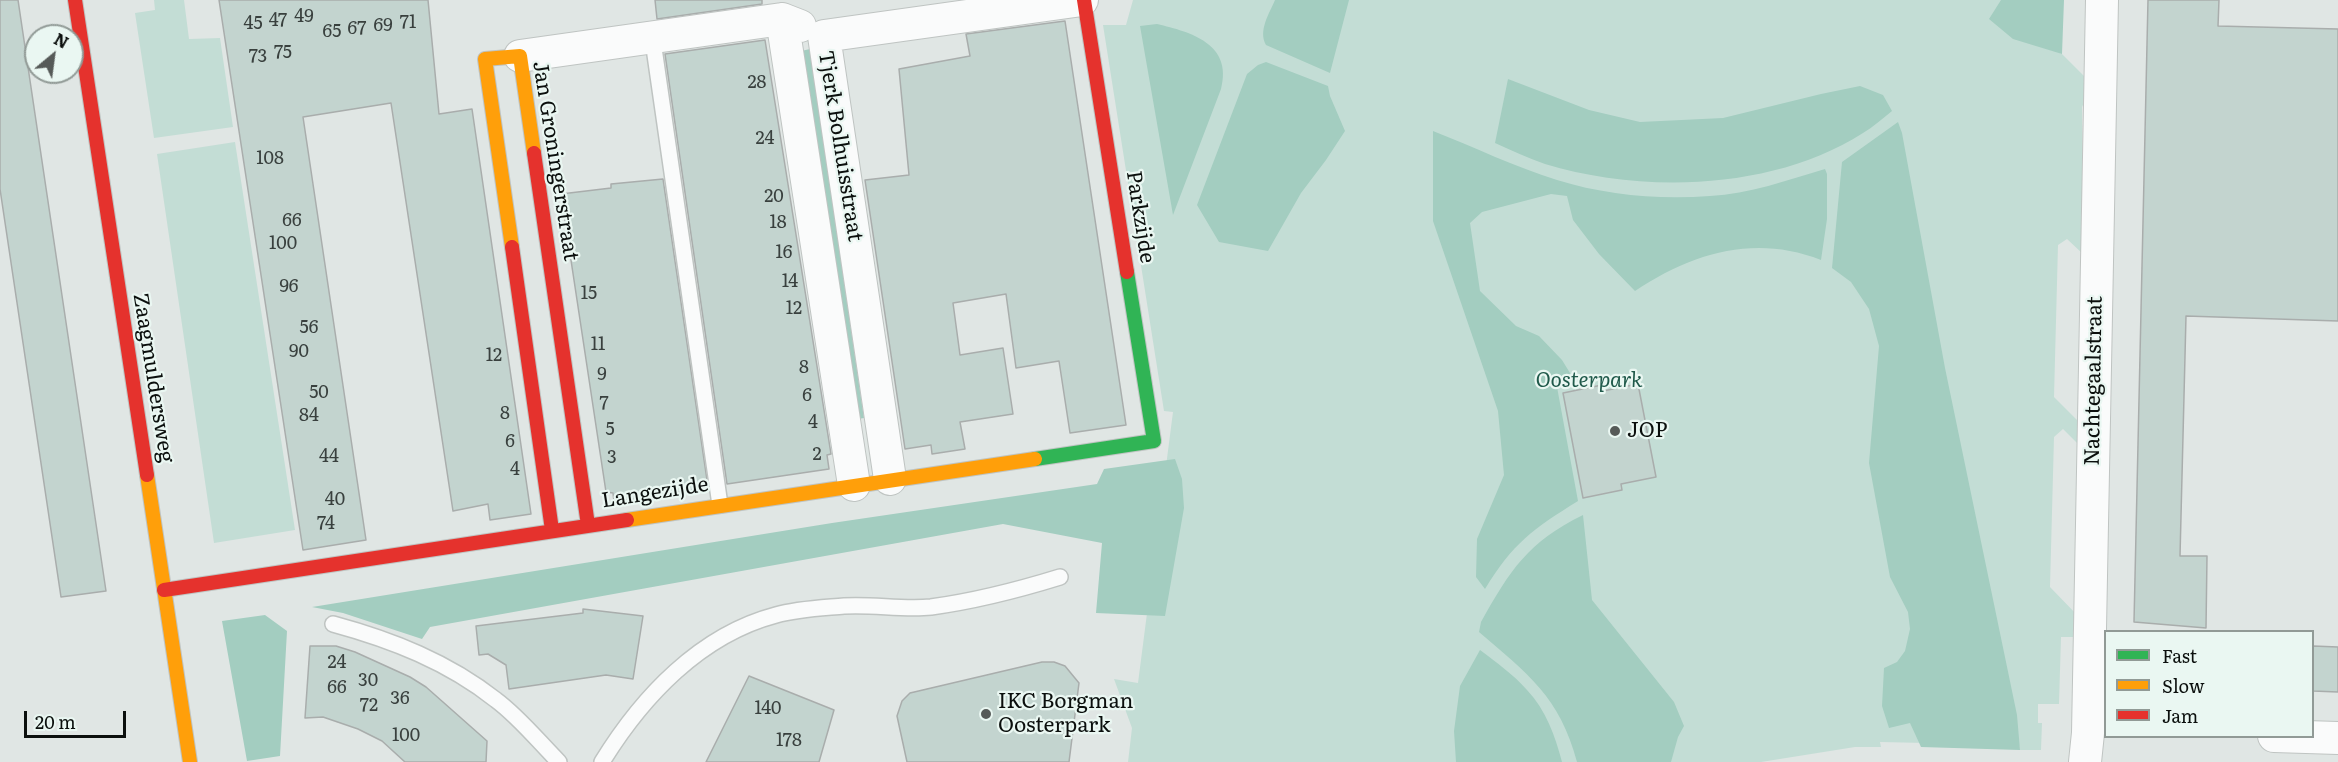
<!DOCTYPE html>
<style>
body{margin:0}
#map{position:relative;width:2338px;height:762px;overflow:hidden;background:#e0e6e4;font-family:Literata,serif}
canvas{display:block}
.legend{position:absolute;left:2104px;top:630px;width:210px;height:108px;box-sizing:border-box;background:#eaf7f2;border:2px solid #919a96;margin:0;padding:8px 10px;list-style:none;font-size:18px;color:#0b0f0d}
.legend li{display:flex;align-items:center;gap:12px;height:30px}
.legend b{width:30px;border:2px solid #919a96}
.north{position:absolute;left:24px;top:24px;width:60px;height:60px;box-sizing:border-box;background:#eaf7f2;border:2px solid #919a96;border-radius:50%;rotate:29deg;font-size:16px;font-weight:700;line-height:24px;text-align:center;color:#0b0f0d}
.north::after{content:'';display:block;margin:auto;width:21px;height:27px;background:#565a58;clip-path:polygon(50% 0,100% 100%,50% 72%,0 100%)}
.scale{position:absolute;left:24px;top:711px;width:102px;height:27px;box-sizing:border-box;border:3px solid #0b0f0d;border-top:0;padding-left:8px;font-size:18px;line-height:21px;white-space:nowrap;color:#0b0f0d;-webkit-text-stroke:4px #eaf7f2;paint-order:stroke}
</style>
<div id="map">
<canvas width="2338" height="762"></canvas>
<ul class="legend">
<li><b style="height:8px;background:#30b455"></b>Fast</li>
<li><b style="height:8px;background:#ff9f0a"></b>Slow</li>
<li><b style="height:8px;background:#e5322d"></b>Jam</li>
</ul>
<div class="north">N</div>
<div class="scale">20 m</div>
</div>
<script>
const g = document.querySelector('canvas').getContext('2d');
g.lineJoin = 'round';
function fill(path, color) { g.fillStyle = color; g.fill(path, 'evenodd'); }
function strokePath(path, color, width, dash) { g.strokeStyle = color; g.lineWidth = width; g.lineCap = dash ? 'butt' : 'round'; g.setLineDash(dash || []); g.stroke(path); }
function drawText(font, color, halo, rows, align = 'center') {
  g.font = font + ' Literata,serif'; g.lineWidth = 4.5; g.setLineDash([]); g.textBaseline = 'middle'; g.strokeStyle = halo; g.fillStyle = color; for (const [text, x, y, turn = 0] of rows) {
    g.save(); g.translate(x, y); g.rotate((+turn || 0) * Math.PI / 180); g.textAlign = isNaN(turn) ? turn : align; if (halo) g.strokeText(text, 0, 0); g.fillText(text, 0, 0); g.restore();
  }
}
const green = new Path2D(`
 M154 0H184L189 39 220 38 233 127 154 138 135 13 155 10Z
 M1133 0H2056L2055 51 2062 54 2087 79 2086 98 2082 107 2083 254 2067 239 2058 245 2054 397 2085 428 2080 446 2063 429 2054 437 2050 587 2080 618 2079 637H2061L2059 704H2038V723H2042L2041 750H2020L2019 745 1880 742 1881 747H1855L1761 762H1128L1132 728 1114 679 1138 683 1173 412 1164 411 1103 25H1126Z
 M235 142 295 530 214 543 157 154Z`);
const forest = new Path2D(`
 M1275 0H1349L1330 73 1266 45C1258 31 1269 14 1275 0Z
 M2001 0H2064L2062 54 2013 39 1989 19Z
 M1157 24C1191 32 1233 44 1221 89L1173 215 1140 26Z
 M810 49 864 418 852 420 797 52Z
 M1266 62 1328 86 1330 96 1345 131 1326 160 1301 193 1268 251 1219 242 1197 205 1247 74 1258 65Z
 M1508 79 1589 110 1640 122 1723 118 1821 94 1860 86 1883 95 1892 111C1882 119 1873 127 1863 133 1774 190 1644 194 1545 164 1528 158 1511 150 1495 143Z
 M1898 122 1902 133 1945 368 2017 715 2020 750 1921 747 1910 723 1889 728 1882 706 1884 668 1897 662 1905 651 1910 629 1908 612 1890 577 1869 463 1879 346 1869 309 1851 282 1832 268 1842 162Z
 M1433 131C1474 147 1515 167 1557 180 1605 195 1659 200 1710 196 1749 194 1788 180 1825 169L1827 174V219L1821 260C1755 234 1692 253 1635 291L1599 254 1573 220 1567 196 1551 194 1482 212 1470 223 1480 291 1516 326 1539 336 1562 360 1570 373 1568 383 1557 387 1578 501C1533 529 1513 543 1485 589L1476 577 1477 539 1504 475 1498 411 1433 221Z
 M1175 459 1182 479 1184 508 1165 616 1096 613 1102 543 1003 524 430 627 422 639 343 613 312 607 832 523 1097 484 1104 469Z
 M1583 515 1592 600 1674 702 1684 726 1678 737 1671 762H1577C1560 697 1527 673 1479 632L1481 622C1510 570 1528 542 1583 515Z
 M265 615 287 631 280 756 247 761 222 621Z
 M1480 650C1496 662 1514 675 1527 690 1546 710 1555 736 1562 762H1456L1454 731 1460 686Z`);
const building = new Path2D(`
 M0 0H18L106 591 61 597 0 189Z
 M219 0H428L439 114 472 109 531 514 490 520 488 504 453 511 391 103 303 117 366 540 303 550Z
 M655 0H762V4L657 19Z
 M2148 0H2219L2218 26 2338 29V321L2186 316 2180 556H2207L2206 628 2134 622Z
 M1065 21 1126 425 1070 433 1059 361 1016 368 1006 294 953 303 960 355 1003 348 1013 414 960 422 965 449 932 454 931 445 905 449 865 180 909 175 899 69 970 56 966 34Z
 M765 40 831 454 827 455 829 469 727 484 665 54Z
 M663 179 708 487 614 502 613 493 606 492 561 194 611 188V184Z
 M1638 384 1656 477 1621 484 1622 490 1583 498 1563 393 1602 385 1603 391Z
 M583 609 643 616 633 679 606 675 509 689 506 665 488 654 479 655 476 626 583 613Z
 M310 646H336L355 652 410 677 426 687 487 741 486 762H405L382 741 358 729 323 717 305 718Z
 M2313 646 2338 647V692L2313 691Z
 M1042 662H1054L1065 666 1079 683 1069 762H907L897 716 902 701 910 693Z
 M749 676 834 710 819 762H706Z`);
const lane = new Path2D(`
 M654 48 720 505
 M333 624C392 640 448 662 496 700 519 717 539 742 559 762
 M602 762C642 697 700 635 776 615 797 609 822 608 844 606 873 604 903 610 931 607 975 601 1018 590 1060 577`);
const street = new Path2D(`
 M782 19 854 485
 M520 56 782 19 800 26
 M890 479 824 36 1082 0
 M2274 736 2338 738
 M2085 762 2088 733 2102 0`);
const fast = new Path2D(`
 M1035 459 1154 441 1127 272`);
const slow = new Path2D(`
 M512 247 485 59 520 56 534 153
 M147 475 190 762
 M627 520 1035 459`);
const jam = new Path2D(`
 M75 0 147 475
 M1084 0 1127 272
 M534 153 588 525
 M512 247 552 530
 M164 590 627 520`);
const markers = [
 [1615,431,6,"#565a58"],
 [986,714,6,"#565a58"]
];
const numberNames = [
 ["49",304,17],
 ["47",278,21],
 ["71",408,23],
 ["45",253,24],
 ["69",383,26],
 ["67",357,29],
 ["65",332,32],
 ["75",283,53],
 ["73",258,57],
 ["28",757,83],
 ["24",765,139],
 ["108",270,159],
 ["20",774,197],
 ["66",292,221],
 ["18",778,223],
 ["100",283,244],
 ["16",784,253],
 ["14",790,282],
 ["96",289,287],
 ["15",589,294],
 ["12",794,309],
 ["56",309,328],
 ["11",598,345],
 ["90",299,352],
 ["12",494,356],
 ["8",804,368],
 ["9",602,375],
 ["50",319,393],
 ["6",807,396],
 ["7",604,404],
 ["8",505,414],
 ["84",309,416],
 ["4",813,423],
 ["5",610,430],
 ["6",510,442],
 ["2",817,455],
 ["44",329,457],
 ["3",612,458],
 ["4",515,470],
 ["40",335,500],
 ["74",326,524],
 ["24",337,663],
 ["30",368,681],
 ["66",337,688],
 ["36",400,699],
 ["72",369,706],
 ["140",768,709],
 ["100",406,736],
 ["178",789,741]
];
const streetNames = [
 ["Tjerk Bolhuisstraat",840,146,81],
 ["Jan Groningerstraat",555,161,81],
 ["Parkzijde",1140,217,81],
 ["Zaagmuldersweg",153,378,81],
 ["Nachtegaalstraat",2094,381,-89],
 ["Langezijde",655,493,-9]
];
const parkNames = [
 ["Oosterpark",1589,381]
];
const poiNames = [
 ["JOP",1627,431],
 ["IKC Borgman",998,702],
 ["Oosterpark",998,726]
];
fill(green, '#c3ddd5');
fill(forest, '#a3cdc0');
fill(building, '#c3d4cf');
strokePath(building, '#a9adac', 1.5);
strokePath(lane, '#bfc4c2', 18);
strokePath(street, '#bfc4c2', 34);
strokePath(fast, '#bfc4c2', 16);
strokePath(slow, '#bfc4c2', 16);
strokePath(jam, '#bfc4c2', 16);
strokePath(lane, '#fafbfb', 15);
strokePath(street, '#fafbfb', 32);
strokePath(fast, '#30b455', 14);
strokePath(slow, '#ff9f0a', 14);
strokePath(jam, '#e5322d', 14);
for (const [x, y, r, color] of markers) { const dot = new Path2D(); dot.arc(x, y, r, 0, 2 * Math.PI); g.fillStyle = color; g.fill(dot); strokePath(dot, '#eaf7f2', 2); }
drawText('18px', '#39403e', null, numberNames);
drawText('21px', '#0b0f0d', '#eaf7f2', streetNames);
drawText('italic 21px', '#1f594a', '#eaf7f2', parkNames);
drawText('21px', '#0b0f0d', '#eaf7f2', poiNames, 'left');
</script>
